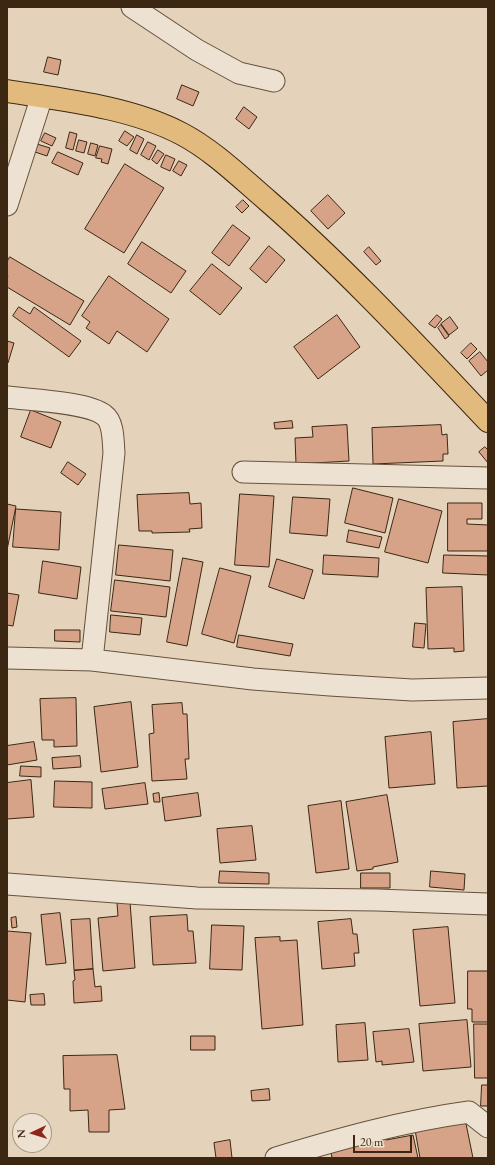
<!DOCTYPE html>
<style>
body{margin:0}
#map{position:relative;width:495px;height:1165px;overflow:hidden;background:#e4d3ba;font-family:"EB Garamond",serif}
canvas{display:block}
.frame{position:absolute;inset:0;border:8px solid #3c2712;pointer-events:none}
.north{position:absolute;left:12px;top:1113px;width:40px;height:40px;box-sizing:border-box;background:#ede2d2;border:1px solid #a69785;border-radius:50%;rotate:266deg;font-size:11px;font-weight:700;line-height:16px;text-align:center;color:#3c2712}
.north::after{content:'';display:block;margin:auto;width:14px;height:18px;background:#8f2418;clip-path:polygon(50% 0,100% 100%,50% 72%,0 100%)}
.scale{position:absolute;left:353px;top:1135px;width:59px;height:18px;box-sizing:border-box;border:2px solid #3c2712;border-top:0;padding-left:5px;font-size:12px;line-height:14px;white-space:nowrap;color:#3c2712;-webkit-text-stroke:3px #ede2d2;paint-order:stroke}
</style>
<div id="map">
<canvas width="495" height="1165"></canvas>
<div class="frame"></div>
<div class="north">N</div>
<div class="scale">20 m</div>
</div>
<script>
const g = document.querySelector('canvas').getContext('2d');
g.lineJoin = 'round';
function fill(path, color) { g.fillStyle = color; g.fill(path, 'evenodd'); }
function strokePath(path, color, width, dash) { g.strokeStyle = color; g.lineWidth = width; g.lineCap = dash ? 'butt' : 'round'; g.setLineDash(dash || []); g.stroke(path); }
const building = new Path2D(`
 M48 57 61 60 58 75 44 72Z
 M182 85 199 92 193 106 177 99Z
 M244 107 257 117 249 129 236 119Z
 M125 131 134 137 127 146 119 141Z
 M70 132 77 134 73 150 66 148Z
 M45 133 56 138 52 146 41 141Z
 M137 135 144 139 137 154 130 150Z
 M79 140 87 142 84 153 76 151Z
 M148 142 156 146 149 160 141 155Z
 M91 143 98 145 95 156 88 154Z
 M37 144 50 148 47 156 35 152Z
 M100 146 112 149 108 164 101 162 102 159 96 158Z
 M158 150 164 154 157 164 152 160Z
 M58 152 83 163 78 175 52 163Z
 M166 155 175 159 170 171 161 167Z
 M179 161 187 165 181 176 173 171Z
 M125 164 164 188 124 253 85 229Z
 M328 195 345 213 328 229 311 211Z
 M243 200 249 206 242 213 236 207Z
 M233 225 250 238 229 266 212 253Z
 M142 242 186 271 171 293 128 264Z
 M269 246 285 260 266 283 250 269Z
 M369 247 381 261 376 265 364 252Z
 M10 257 84 301 70 325 7 287V278L8 276 7 275V262Z
 M212 264 242 288 220 315 190 291Z
 M109 276 169 319 147 352 117 331 109 344 86 328 90 322 82 316Z
 M19 307 30 314 34 307 81 341 69 357 13 316Z
 M337 315 360 347 318 379 294 347Z
 M437 315 442 319 435 328 429 324Z
 M450 317 458 328 449 335 441 324Z
 M441 325 449 336 445 339 438 328Z
 M7 341 14 343 8 363 7 362Z
 M471 343 477 349 467 359 461 353Z
 M480 352 488 362V370L481 376 469 361Z
 M31 410 61 422 51 448 21 437Z
 M292 421 293 428 275 429 274 423Z
 M347 425 349 461 296 464 295 438 313 437 312 427Z
 M441 425 442 435 447 434 448 454H443V461L373 464 372 428Z
 M485 447 488 450V463L479 452Z
 M68 462 86 474 78 485 61 473Z
 M353 488 393 498 385 533 345 523Z
 M189 493 190 504 201 503 202 528 189 529 190 532 152 533V531H139L137 495Z
 M240 494 274 496 269 567 235 565Z
 M293 497 330 499 327 536 290 533Z
 M399 499 442 511 428 563 385 552Z
 M448 503H482V519H467V524L488 525V551H448Z
 M7 504 16 506 7 550Z
 M16 509 61 512 59 550 13 547Z
 M349 530 382 537 379 548 347 542Z
 M119 545 173 550 170 581 116 575Z
 M324 555 379 558 378 577 323 574Z
 M444 555 488 556V575L443 573Z
 M183 558 203 562 187 646 167 642Z
 M277 559 313 570 304 599 269 587Z
 M43 561 81 567 77 599 39 593Z
 M220 568 251 576 234 643 202 634Z
 M115 580 170 587 166 617 111 611Z
 M462 587 464 651 454 652V648L428 649 426 588Z
 M7 593 19 595 13 626 7 625Z
 M111 615 142 618 140 635 110 632Z
 M415 623 426 624 424 648 413 647Z
 M55 630H80V642L55 641Z
 M239 635 293 644 290 656 237 647Z
 M76 698 77 746 54 747V740H42L40 699Z
 M131 702 138 767 101 772 94 707Z
 M182 703 183 714H187L189 759H185L187 779 152 781 149 734 154 733 152 705Z
 M488 719V786L457 788 453 722Z
 M431 732 435 784 389 788 385 737Z
 M34 742 37 760 7 765V746Z
 M80 756 81 767 53 769 52 758Z
 M21 766 41 767V777L20 776Z
 M31 780 34 817 7 819V783Z
 M55 781 92 782V808L54 807Z
 M145 783 148 804 105 809 102 789Z
 M159 793 160 802H154L153 794Z
 M198 793 201 816 165 821 162 798Z
 M387 795 398 862 373 867V869L357 871 346 802Z
 M341 801 349 869 316 873 308 806Z
 M252 826 256 860 220 863 217 829Z
 M220 871 269 873V884L219 883Z
 M431 871 465 874 464 890 430 887Z
 M361 873H390V888H361Z
 M130 902 135 968 103 971 98 918 118 916 117 903Z
 M60 913 66 963 46 965 41 915Z
 M187 915 188 931H193L196 963 153 965 150 917Z
 M16 917 17 927 12 928 11 918Z
 M90 919 93 969 74 970 71 920Z
 M351 919 353 934H357L359 953H354L355 966 322 969 318 922Z
 M212 925 244 926 242 970 210 969Z
 M448 927 455 1003 420 1006 413 930Z
 M7 931 31 933 25 1002 7 1000Z
 M280 937V941L297 940 303 1025 262 1029 255 938Z
 M93 969 95 987 101 986 102 1001 74 1003 73 981 75 980 74 971Z
 M468 971H488V1022H472V1009H468Z
 M44 994 45 1005H31L30 995Z
 M467 1020 471 1067 423 1071 419 1024Z
 M365 1023 368 1060 338 1062 336 1025Z
 M474 1024H488V1078H475Z
 M409 1029 414 1062 382 1065V1061L376 1062 373 1032Z
 M191 1036H215V1050H191Z
 M117 1055 125 1109 109 1110V1132H89L88 1110 70 1111V1089H64L63 1056Z
 M482 1085H488V1106H481Z
 M269 1089 270 1100 252 1101 251 1091Z
 M464 1114 473 1158H420L414 1124Z
 M385 1134 386 1140 413 1135 418 1158H332L330 1145Z
 M230 1140 232 1158H216L214 1143Z`);
const minor = new Path2D(`
 M132 7 197 50 239 73 274 81
 M7 205 42 96
 M7 397C30 400 88 402 104 415 114 422 113 442 114 453L92 660
 M243 472 488 478
 M7 658 92 660 253 679 330 685 412 690 488 688
 M7 884 197 898 377 900 488 904
 M276 1158C339 1139 403 1121 469 1112L488 1127`);
const major = new Path2D(`
 M7 91C64 100 131 107 182 134 214 151 241 178 268 201 346 269 417 346 488 421`);
fill(building, '#d6a288');
strokePath(building, '#3c2712', 1);
strokePath(minor, '#66523c', 23);
strokePath(major, '#3c2712', 24);
strokePath(minor, '#ede2d2', 21);
strokePath(major, '#e2ba7d', 22);
</script>
